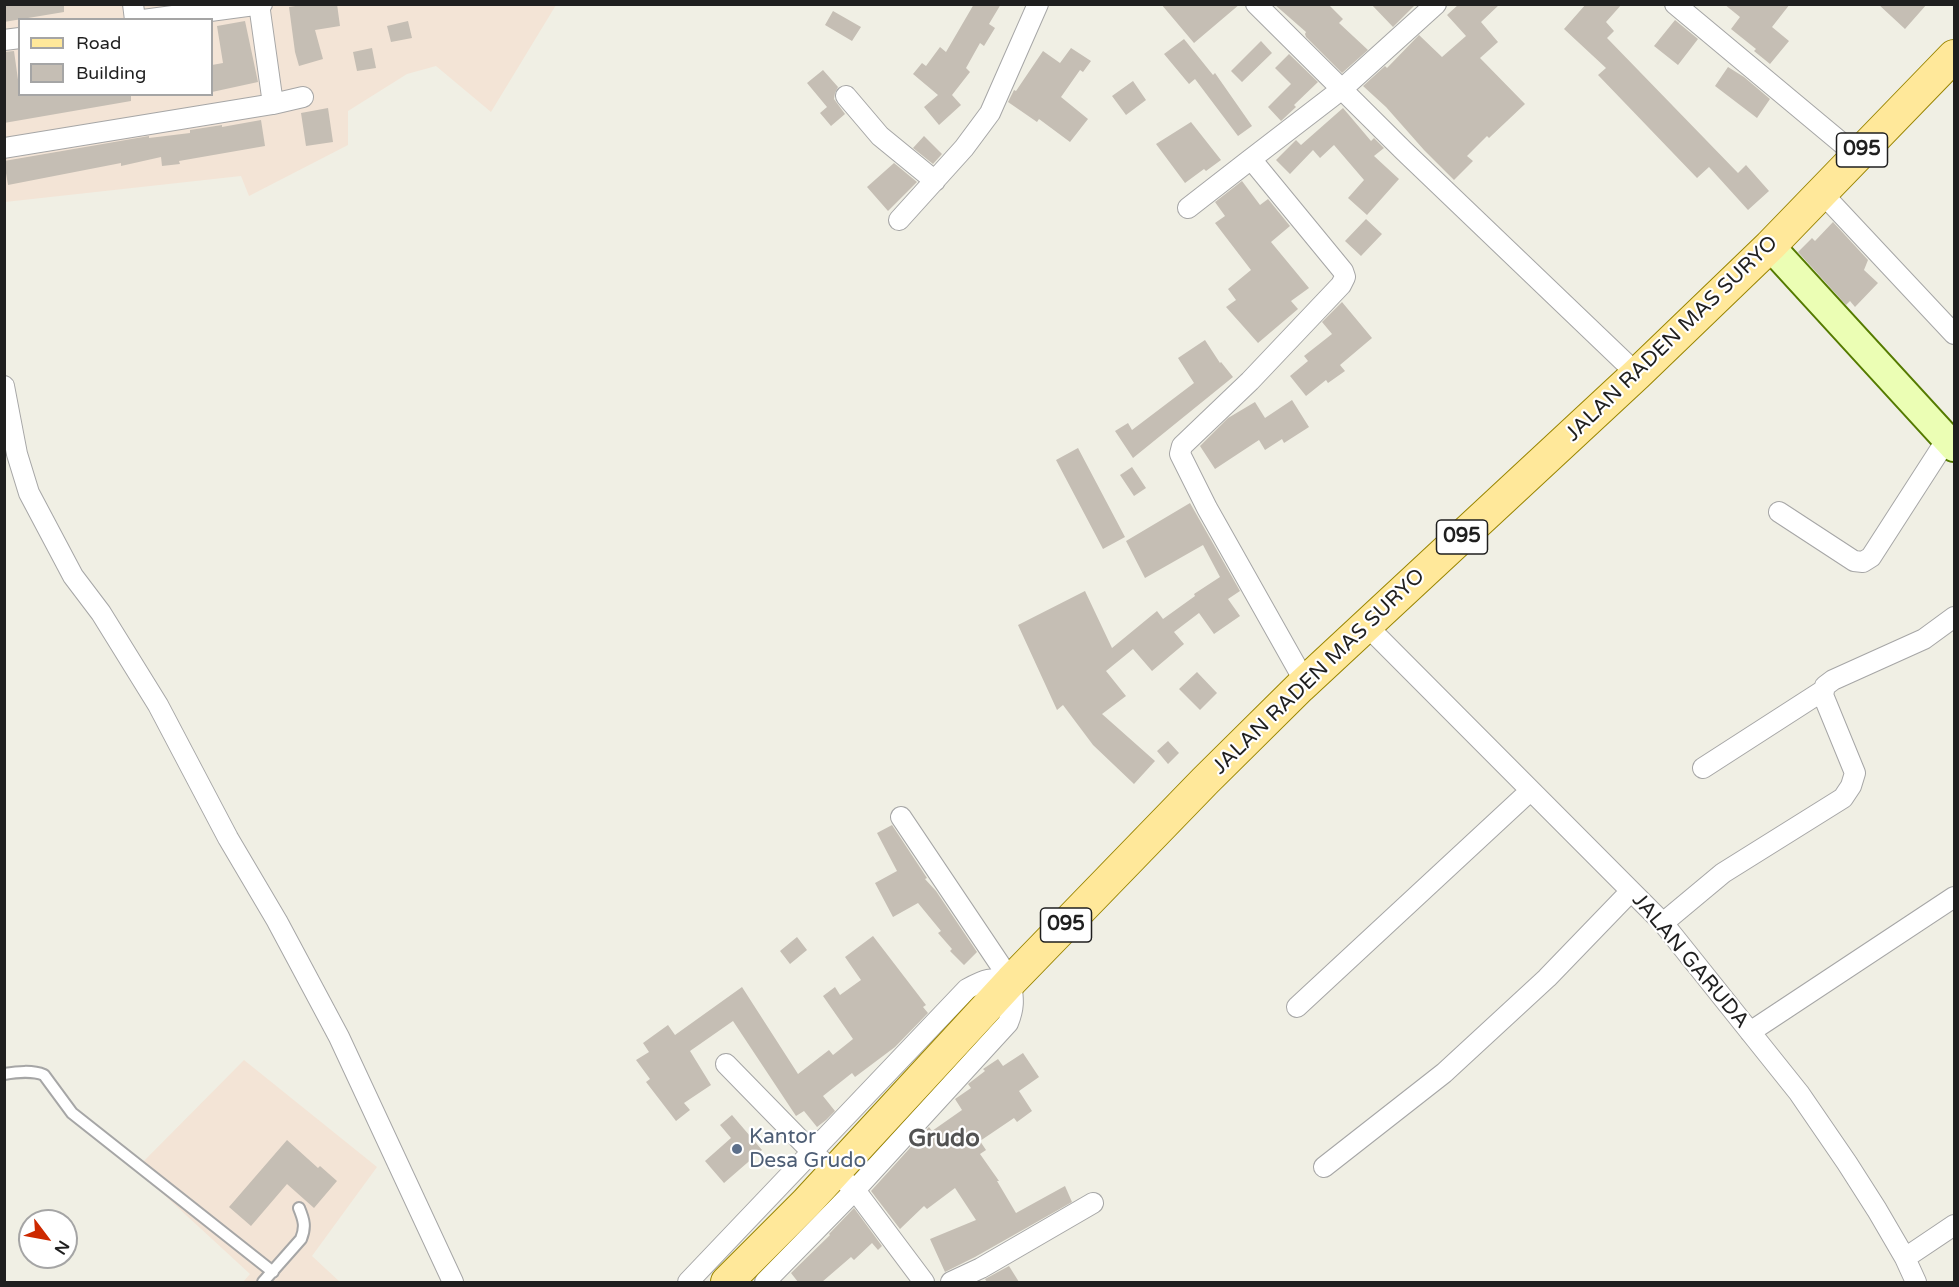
<!DOCTYPE html>
<style>
body{margin:0}
#map{position:relative;width:1959px;height:1287px;overflow:hidden;background:#f0efe4;font-family:"Varela Round",sans-serif}
canvas{display:block}
.frame{position:absolute;inset:0;border:6px solid #1f1f1f;pointer-events:none}
.legend{position:absolute;left:18px;top:18px;width:195px;height:78px;box-sizing:border-box;background:#fff;border:2px solid #a5a5a5;margin:0;padding:8px 10px;list-style:none;font-size:18px;color:#1f1f1f}
.legend li{display:flex;align-items:center;gap:12px;height:30px}
.legend b{width:30px;border:2px solid #a5a5a5}
.north{position:absolute;left:18px;top:1209px;width:60px;height:60px;box-sizing:border-box;background:#fff;border:2px solid #a5a5a5;border-radius:50%;rotate:122deg;font-size:16px;font-weight:700;line-height:24px;text-align:center;color:#1f1f1f}
.north::after{content:'';display:block;margin:auto;width:21px;height:27px;background:#cd2900;clip-path:polygon(50% 0,100% 100%,50% 72%,0 100%)}
</style>
<div id="map">
<canvas width="1959" height="1287"></canvas>
<div class="frame"></div>
<ul class="legend">
<li><b style="height:8px;background:#ffe89a"></b>Road</li>
<li><b style="height:16px;background:#c5beb4"></b>Building</li>
</ul>
<div class="north">N</div>
</div>
<script>
const g = document.querySelector('canvas').getContext('2d');
g.lineJoin = 'round';
function fill(path, color) { g.fillStyle = color; g.fill(path, 'evenodd'); }
function strokePath(path, color, width, dash) { g.strokeStyle = color; g.lineWidth = width; g.lineCap = dash ? 'butt' : 'round'; g.setLineDash(dash || []); g.stroke(path); }
function drawText(font, color, halo, rows, align = 'center') {
  g.font = font + ' "Varela Round",sans-serif'; g.lineWidth = 4.5; g.setLineDash([]); g.textBaseline = 'middle'; g.strokeStyle = halo; g.fillStyle = color; for (const [text, x, y, turn = 0] of rows) {
    g.save(); g.translate(x, y); g.rotate((+turn || 0) * Math.PI / 180); g.textAlign = isNaN(turn) ? turn : align; if (halo) g.strokeText(text, 0, 0); g.fillText(text, 0, 0); g.restore();
  }
}
const military = new Path2D(`
 M4 5H556L491 112 436 66 407 74 348 111V145L249 196 241 176 5 202ZM20 20H212V94H20Z
 M244 1060 377 1167 312 1256 340 1282H243L250 1274 136 1169Z`);
const building = new Path2D(`
 M4 4H64V12L4 22Z
 M308 4H337L340 26 315 30 323 59 299 66 295 52 289 7Z
 M974 4H1001L989 24 995 28 984 46 980 43 966 68 970 72 952 95 961 105 939 125 924 107 938 95 913 74 922 63 926 66 940 47 946 52Z
 M1161 4H1240L1194 43Z
 M1274 4H1328L1343 19 1339 23 1368 50 1342 73 1306 37 1305 34 1306 32Z
 M1371 4H1416L1393 27Z
 M1459 4H1500L1481 22 1498 42 1480 58 1525 104 1489 138 1487 136 1467 156 1473 161 1454 180 1424 150 1386 107 1363 86 1385 66 1387 68 1419 35 1442 57 1466 36 1447 15Z
 M1586 4H1622L1606 22 1614 31 1607 38 1738 173 1746 165 1769 191 1748 210 1709 167 1697 178 1598 75 1606 68 1564 29Z
 M1724 4H1790L1772 27 1789 41 1770 64 1754 51 1756 49 1731 29 1740 17Z
 M1878 4H1927L1905 29Z
 M833 11 861 27 852 41 825 25Z
 M1675 20 1698 39 1678 65 1654 46Z
 M245 21 258 82 212 92V65L223 63 217 26Z
 M408 21 412 38 391 42 387 26Z
 M1184 39 1213 75 1215 73 1252 126 1238 136 1195 79 1189 84 1164 54Z
 M1261 41 1272 53 1242 82 1231 71Z
 M372 48 376 68 357 71 353 52Z
 M1071 48 1091 61 1083 72 1080 70 1061 97 1088 119 1070 142 1039 119 1037 122 1008 102 1014 90 1016 91 1043 51 1060 63Z
 M14 51 20 94H131V101L4 123V52Z
 M1289 54 1318 82 1294 105 1296 107 1281 121 1268 107 1291 84 1275 68Z
 M1728 67 1744 77 1770 99 1757 118 1715 86Z
 M823 70 838 87 835 93 834 99 845 114 831 126 820 113 827 107 807 83Z
 M1133 81 1146 100 1126 115 1112 96Z
 M328 108 333 142 306 146 301 113Z
 M1343 108 1371 141 1374 138 1384 148 1374 156 1399 179 1367 215 1348 198 1364 180 1334 145 1320 158 1313 150 1290 174 1276 160 1296 140 1301 145Z
 M261 120 265 146 179 161 180 164 162 166 161 157 121 166V163L8 185 4 161 149 136V138L190 133V130L222 125V127Z
 M1191 122 1221 160 1206 171 1204 169 1185 183 1156 144Z
 M924 136 942 154 933 164 913 148Z
 M894 163 917 182 888 211 867 187Z
 M1242 181 1260 205 1268 199 1290 226 1271 242 1309 288 1291 301 1298 309 1258 343 1226 307 1236 300 1228 289 1251 270 1215 223 1225 216 1215 202Z
 M1366 219 1382 234 1361 256 1345 241Z
 M1833 222 1868 260 1864 270 1878 283 1855 307 1850 301 1846 305 1798 252 1812 238 1815 241Z
 M1342 302 1372 338 1340 365 1345 371 1328 383 1326 380 1306 396 1290 376 1308 361 1304 356 1332 334 1322 322Z
 M1205 340 1220 363 1221 362 1233 377 1133 458 1115 431 1128 423 1132 430 1194 383 1178 358Z
 M1292 400 1309 427 1284 443 1282 439 1265 450 1259 440 1215 469 1200 446 1228 418 1255 402 1265 418Z
 M1078 448 1125 537 1103 549 1056 460Z
 M1132 467 1146 488 1134 496 1120 475Z
 M1190 503 1240 591 1228 599 1240 616 1214 634 1199 613 1174 632 1184 644 1152 671 1133 649 1106 671 1126 696 1102 714 1155 761 1134 784 1093 745 1063 705 1057 710 1018 625 1085 591 1112 648 1157 611 1163 619 1195 596 1194 594 1220 577 1203 545 1145 578 1126 541Z
 M1197 672 1217 693 1200 710 1179 689Z
 M1168 741 1179 753 1168 764 1157 751Z
 M892 825 927 878 925 879 936 891 977 952 964 965 950 951 952 949 938 933 941 931 918 903 893 917 875 883 897 871 877 833Z
 M873 936 926 1005 923 1007 928 1013 895 1047 855 1077 852 1073 823 1096 835 1111 826 1120 817 1127 804 1111 796 1116 733 1021 690 1051 711 1085 684 1103 690 1110 676 1121 646 1082 650 1079 636 1060 649 1052 643 1043 668 1025 675 1035 742 987 798 1074 829 1050 833 1055 853 1039 823 996 835 987 840 995 861 980 845 957Z
 M797 937 807 950 790 964 780 951Z
 M1023 1053 1039 1077 1019 1091 1032 1111 1017 1122 1014 1118 980 1141 986 1150 980 1154 999 1181H997L1016 1213 1065 1186 1072 1202 975 1257 945 1272 930 1239 976 1220 955 1188 927 1209 924 1206 900 1229 871 1191 928 1128 929 1127 932 1131 962 1110 955 1099 971 1088 968 1084 985 1071 983 1069 998 1059 1003 1066Z
 M732 1115 762 1150 724 1183 705 1161 731 1138 720 1125Z
 M287 1140 318 1168 320 1166 337 1181 314 1208 287 1184 251 1226 229 1207Z
 M854 1208 882 1246 878 1250 872 1243 854 1260 851 1257 822 1282H798L791 1273 830 1235 829 1234Z
 M1009 1266 1019 1282H987L985 1279Z`);
const lane = new Path2D(`
 M4 1074C17 1072 32 1070 44 1075L72 1113 273 1272
 M263 1282 301 1239C306 1227 304 1220 299 1208`);
const street = new Path2D(`
 M133 4 135 20
 M259 4 273 104
 M1256 4 1404 151 1637 374
 M1675 4 1856 155
 M143 20 262 4
 M4 40 20 38
 M846 96 880 136 935 181
 M4 148 273 104 303 97
 M1821 192 1954 334
 M1188 208 1251 159
 M899 220 964 148 990 113 1038 4
 M4 386 17 454 29 493 73 576 101 613 158 705 228 838 277 921 339 1037 453 1282
 M1779 512 1854 561 1863 562 1871 557 1947 439
 M1367 626 1663 923 1799 1093 1847 1163 1877 1210 1905 1258 1916 1282
 M1305 682 1207 508 1180 454 1182 446 1250 381 1341 285 1345 277 1343 271 1251 159 1342 89 1436 4
 M1703 768 1824 690
 M1663 923 1723 873 1843 798 1851 786 1855 773 1823 695 1825 686 1833 680 1924 639 1954 617
 M1297 1007 1530 791
 M1750 1032 1954 897
 M726 1064 811 1151 855 1190 924 1282
 M1324 1167 1444 1073 1547 978 1631 891
 M1905 1258 1954 1225
 M688 1282 967 989C985 979 991 977 1011 981
 M765 1282 855 1190 1008 1023C1015 1006 1013 998 1011 981L901 817
 M951 1282 981 1268 1093 1203`);
const secondary = new Path2D(`
 M1770 246 1954 447`);
const primary = new Path2D(`
 M727 1282 806 1203 1011 981 1205 781 1300 687 1637 374 1770 246 1954 56`);
const markers = [
 [737,1149,6,"#5c6f8a"]
];
const shields = [
 [1862,150,51],
 [1462,537,51],
 [1066,925,51]
];
const shieldNames = [
 ["095",1862,150],
 ["095",1462,537],
 ["095",1066,925]
];
const streetNames = [
 ["JALAN RADEN MAS SURYO",1672,339,-44],
 ["JALAN RADEN MAS SURYO",1319,672,-44],
 ["JALAN GARUDA",1690,961,50]
];
const serviceNames = [
 ["Kantor",749,1137],
 ["Desa Grudo",749,1161]
];
const quarterNames = [
 ["Grudo",944,1140]
];
fill(military, '#f3e4d6');
fill(building, '#c5beb4');
strokePath(lane, '#a6a6a6', 14);
strokePath(street, '#a6a6a6', 22);
strokePath(secondary, '#557b00', 32);
strokePath(primary, '#998500', 34);
strokePath(lane, '#fff', 10);
strokePath(street, '#fff', 20);
strokePath(secondary, '#ebfeb4', 28);
strokePath(primary, '#ffe89a', 32);
for (const [x, y, r, color] of markers) { const dot = new Path2D(); dot.arc(x, y, r, 0, 2 * Math.PI); g.fillStyle = color; g.fill(dot); strokePath(dot, '#fff', 2); }
for (const [x, y, w] of shields) { const box = new Path2D(); box.roundRect(x - w / 2, y - 17, w, 34, 4.5); g.fillStyle = '#fff'; g.fill(box); strokePath(box, '#1f1f1f', 1.5); }
drawText('bold 20px', '#1f1f1f', null, shieldNames);
drawText('21px', '#1f1f1f', '#fff', streetNames);
drawText('21px', '#4e5e75', '#fff', serviceNames, 'left');
drawText('bold 24px', '#525252', '#fff', quarterNames);
</script>
